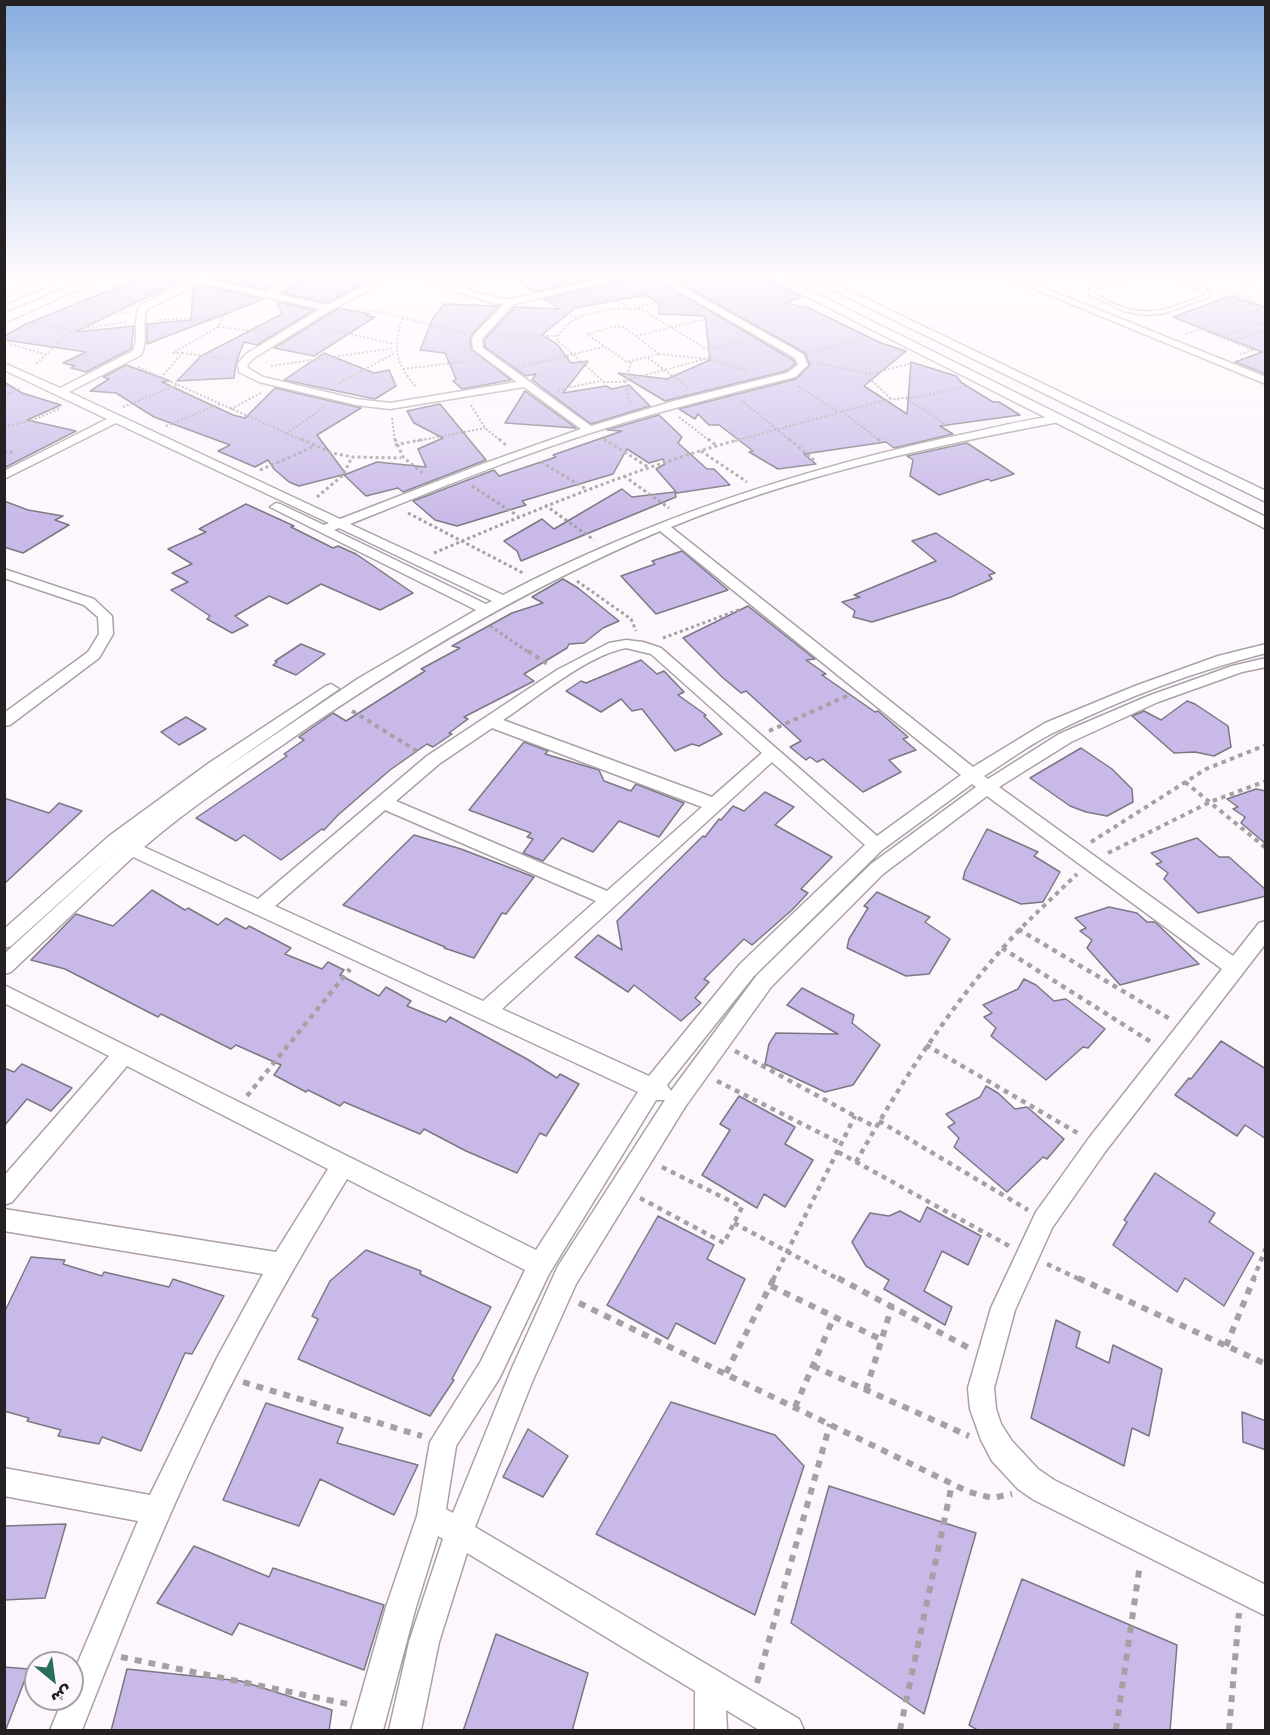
<!DOCTYPE html>
<meta charset="utf-8">
<style>
body{margin:0}
#map{position:relative;width:1270px;height:1735px;overflow:hidden;background:#fef6fd;font-family:"DejaVu Sans",Vazirmatn,sans-serif}
canvas{display:block}
.frame{position:absolute;inset:0;border:6px solid #242023;pointer-events:none}
.north{position:absolute;left:24px;top:1651px;width:60px;height:60px;box-sizing:border-box;background:#fef6fd;border:2px solid #a7a0a6;border-radius:50%;rotate:151deg;font-size:16px;font-weight:700;line-height:24px;text-align:center;color:#242023}
.north::after{content:'';display:block;margin:auto;width:21px;height:27px;background:#296d5f;clip-path:polygon(50% 0,100% 100%,50% 72%,0 100%)}
</style>
<div id="map">
<canvas width="1270" height="1735"></canvas>
<div class="frame"></div>
<div class="north">ش</div>
</div>
<script>
const g = document.querySelector('canvas').getContext('2d');
g.lineJoin = 'round';
function fill(path, color) { g.fillStyle = color; g.fill(path, 'evenodd'); }
function strokePath(path, color, width, dash) { g.strokeStyle = color; g.lineWidth = width; g.lineCap = dash ? 'butt' : 'round'; g.setLineDash(dash || []); g.stroke(path); }
const building = new Path2D(`
 M145 276 181 281 75 332 134 326 131 349 86 372 71 368 75 366 63 363 86 352 4 340V336L26 324Z
 M214 276H292L266 290 213 278Z
 M309 276H379L327 303 282 293Z
 M514 276H607L533 292Z
 M634 276H651L793 360 795 364 786 371 665 401 618 373 667 379 710 360 705 316 659 314V303L645 295 575 308 542 335 557 344 571 363 588 361 563 393 606 386 612 389 629 385 650 406 591 424 532 380 536 374 526 376 485 347 484 340 515 307 559 309 544 299 633 278Z
 M667 276H757L802 297 785 303 809 308 881 343 906 351 864 386 907 414 911 362 956 376 962 383 993 402H999L1020 415 940 426 953 434 894 448 886 442 804 454 816 464 778 469 749 452 753 451 719 425H709L698 414 695 419 679 409 796 379 810 365 805 353Z
 M201 285 264 299 147 344V324L191 320 193 290Z
 M1230 296 1266 308V374L1235 362 1262 352 1173 317Z
 M277 302 314 310 257 345 244 342 236 363 234 378 177 381 201 356 282 314Z
 M444 304 499 306 473 333 470 339 471 349 511 380 462 389 453 381 456 379 445 353 420 350 433 318Z
 M339 308 369 314 366 316 375 317 314 356 274 348Z
 M324 353 374 373 389 370 396 386 375 399 284 380Z
 M126 365 170 381 162 382 233 415 245 418 275 388 361 408 317 435 346 474 299 486 289 482 274 469 268 460 255 467 218 451 230 445 154 417 116 393 90 391 109 379 103 377Z
 M4 382 22 393 61 405 27 420 76 431 4 468Z
 M525 391 576 428 505 423Z
 M440 404 486 460 403 492 398 488 366 496 344 475 377 462 426 467 418 449 443 438 414 423 407 411Z
 M659 415 682 437 678 443 707 469H714L730 485 677 493 656 469 665 464 663 459 649 463 627 449 613 474 522 501 526 505 457 526 435 520 413 501 494 470 499 476 556 457 553 455 622 431 607 430Z
 M967 443 1014 474 991 481 988 479 939 495 910 476 913 460 907 456Z
 M622 489 632 497 675 492 676 497 521 561 517 551 504 541 542 519 554 529Z
 M4 501 28 510 63 516 55 520 69 525 23 553 4 547Z
 M246 504 294 526 291 527 333 548 338 546 356 554 413 593 380 610 321 584 287 604 269 596 235 616 248 625 232 633 207 619 210 616 171 590 188 582 172 573 192 564 168 549 206 532 199 529Z
 M936 533 995 573 989 575 992 579 951 597 872 622 853 617 855 611 842 602 860 597 854 595 936 561 912 541Z
 M682 551 728 590 656 614 621 576 655 564 652 561Z
 M563 579 578 588 619 621 603 628 584 643 569 644 567 648 524 674 534 681 464 717 468 719 449 733 452 734 433 747 427 744 390 770 338 815 324 830 322 829 281 860 244 835 236 841 196 818 287 756 284 754 304 740 299 737 333 713 346 721 425 671 421 669 460 648 452 646 512 613 543 603 532 597Z
 M748 606 815 659 806 660 826 674 822 675 875 712 878 711 908 737 903 739 916 750 889 760 901 772 863 792 823 759 817 762 810 757 806 760 790 747 801 741 746 691 741 693 722 677 683 638Z
 M301 644 325 654 296 675 273 665 277 662 275 661Z
 M641 660 657 674 664 671 684 692 678 695 706 715 704 716 722 734 699 746 692 744 675 751 642 709 632 711 621 699 601 712 566 691 581 681 586 683Z
 M1187 701 1195 704 1228 726 1231 747 1214 756 1195 752 1174 753 1132 716 1144 711 1161 720Z
 M186 717 206 729 179 745 161 732Z
 M524 742 548 751 545 754 599 770 604 781 631 791 636 784 684 803 659 837 619 821 593 852 562 838 543 861 523 853 533 839 527 837 531 833 469 810Z
 M1081 748 1112 769 1132 789 1133 802 1107 816 1086 812 1070 806 1030 778Z
 M1256 789 1266 791V844L1241 823 1245 817 1233 809 1238 807 1227 799Z
 M765 792 794 807 775 825 832 857 801 889 808 893 792 910 752 945 744 939 704 979 709 982 695 998 701 1003 681 1021 634 985 628 992 575 957 598 935 622 950 617 921 703 836 705 837 719 819 721 820 733 806 744 811Z
 M4 798 49 813 59 803 82 811 4 884Z
 M987 829 1038 852 1034 856 1060 872 1043 902 1021 904 963 879 965 871Z
 M414 835 461 849 534 877 506 914 502 913 474 958 444 948 445 947 343 905Z
 M1197 838 1219 857H1229L1266 890V896L1198 913 1164 879 1168 873 1156 864 1162 862 1151 853Z
 M152 890 185 910 188 908 218 925 226 918 246 929 249 926 291 948 285 954 322 969 328 962 344 970 340 975 379 996 386 987 411 1001 407 1006 446 1022 450 1017 527 1059 557 1078 560 1074 579 1084 546 1136 540 1133 517 1173 466 1151 424 1129 420 1134 344 1102 340 1106 308 1090 306 1092 274 1075 281 1065 236 1045 231 1049 161 1014 158 1017 65 969 31 960 76 914 113 926Z
 M877 892 930 917 925 922 950 939 929 974 906 976 847 948 849 939 868 908 864 906Z
 M1109 907 1137 913 1147 922H1155L1199 964 1120 985 1087 948 1092 940 1080 931 1086 928 1075 918Z
 M1024 979 1036 985 1054 1001 1066 999 1105 1029 1088 1048 1083 1047 1046 1080 991 1036 996 1028 984 1017 992 1013 983 1005 1018 989Z
 M802 988 854 1015 852 1023 880 1045 853 1085 825 1092 765 1064 769 1044 776 1033 838 1034 787 1005Z
 M1221 1041 1266 1069V1139L1245 1125 1237 1136 1175 1095 1189 1078 1191 1079Z
 M22 1064 72 1088 51 1111 27 1099 4 1126V1068L14 1072Z
 M986 1086 998 1093 1015 1109 1027 1107 1064 1139 1047 1159 1043 1157 1007 1192 954 1147 959 1138 948 1127 955 1123 946 1114 980 1097Z
 M739 1096 795 1127 785 1144 813 1160 785 1207 764 1194 757 1208 702 1175 730 1130 720 1124Z
 M1155 1173 1215 1213 1209 1222 1254 1253 1224 1306 1185 1278 1177 1292 1113 1245 1127 1222 1124 1220Z
 M927 1207 981 1236 968 1265 942 1251 924 1291 952 1307 945 1325 884 1289 889 1280 866 1266 852 1242 870 1213 889 1216 900 1211 920 1222Z
 M658 1216 714 1245 707 1259 745 1279 715 1344 676 1323 668 1339 607 1305Z
 M366 1250 421 1271 420 1274 491 1307 452 1379 454 1380 430 1416 298 1359 318 1319 312 1316 330 1281Z
 M31 1257 65 1260 63 1264 102 1276 104 1272 169 1287 173 1279 224 1296 192 1354 185 1353 141 1451 102 1437 99 1444 58 1436 61 1430 27 1421 29 1418 4 1411V1313Z
 M1056 1320 1080 1332 1076 1347 1109 1363 1113 1345 1162 1369 1149 1436 1132 1428 1124 1466 1031 1418Z
 M671 1402 775 1435 804 1466 755 1615 596 1534Z
 M266 1403 343 1428 337 1443 418 1465 394 1515 320 1479 299 1526 223 1500Z
 M1242 1412 1266 1421V1450L1243 1442Z
 M528 1429 568 1456 543 1497 503 1477Z
 M829 1486 976 1533 924 1714 791 1623Z
 M66 1524 45 1598 4 1600V1526Z
 M194 1546 269 1577 273 1568 384 1605 364 1670 239 1623 232 1635 157 1603Z
 M1022 1579 1177 1645 1170 1731H979L969 1725Z
 M496 1634 588 1673 572 1731H463Z
 M4 1667 29 1669 6 1729H4Z
 M127 1669 241 1681 332 1710 329 1731H111Z`);
const pathFar4 = new Path2D(`
 M1256 276 1240 281 1266 290
 M701 285 735 276
 M1218 287 1254 300
 M608 293 628 308
 M1239 295 1235 296 1265 307
 M78 301 126 313
 M1252 301 1266 296
 M638 307 671 298
 M1265 307 1239 316 1266 326
 M355 309 387 313 465 334
 M547 309 577 317
 M614 309H641L708 350 712 357 620 382H604L557 340C565 316 591 313 614 309Z
 M402 318C393 350 395 363 417 388
 M156 320 223 317
 M32 322 72 330 35 365
 M618 326 624 327 659 354 627 362 587 334Z
 M218 327 261 332
 M324 328 394 344
 M72 330 127 322
 M1186 334 1200 329 1253 350 1240 354
 M499 336H557
 M636 336 707 319
 M1222 337 1260 324
 M1232 341 1266 330
 M10 344 47 355
 M708 350 744 340
 M813 352 863 338
 M182 353 229 359
 M659 354 708 359 749 371
 M648 358 688 387
 M631 362 625 384 631 405
 M818 363 871 374 912 363
 M271 366 394 348
 M524 366 603 347
 M138 367 304 441
 M403 369 470 361
 M866 375 891 399
 M161 378 182 353H173L218 327 223 317 243 304
 M339 383 395 353
 M798 386 837 411
 M558 390 600 381
 M4 395 20 389
 M906 398 949 427
 M741 400 791 441
 M471 405 485 428 501 441
 M123 407 177 385
 M231 409 261 393
 M842 411 880 441
 M679 417 710 441
 M392 418 395 441
 M166 426 220 404
 M4 427 33 420 61 408
 M286 434 324 407
 M604 439 607 441
 M417 441 485 428
 M735 441 885 400 923 396 961 387`);
const pathFar3 = new Path2D(`
 M301 439 332 453 352 457 401 458
 M395 439 403 457 425 475
 M499 439 507 446
 M604 439 648 467
 M708 439 716 445
 M789 439 814 460
 M878 439 882 442
 M395 445 425 439
 M4 451 16 453
 M701 451 747 482
 M541 462 586 489
 M260 470 315 446
 M624 476 669 508
 M472 486 518 516
 M317 497 343 475 352 457
 M545 505 594 540
 M408 513 523 573
 M434 553C535 510 635 468 741 439
 M577 581 631 619 636 631
 M490 626 530 653
 M663 638 741 609`);
const pathFar2 = new Path2D(`
 M528 651 549 665
 M352 711 417 751
 M769 731 847 696
 M1185 782 1266 848
 M1091 842 1206 769 1266 745
 M1108 853 1210 802 1266 781
 M1023 926 1077 874`);
const pathFar1 = new Path2D(`
 M1018 929 1170 1019
 M1002 948 1151 1042
 M926 1045 1081 1135
 M735 1051 875 1127
 M717 1081 842 1144
 M247 1096 350 969
 M879 1121 1028 1210
 M838 1152 1011 1247
 M856 1162C904 1077 957 995 1024 925
 M640 1198 724 1243 742 1207 660 1166
 M734 1223 840 1280
 M1047 1264 1081 1280
 M773 1280 855 1116
 M1253 1280 1266 1248`);
const path = new Path2D(`
 M838 1278 969 1348
 M1078 1278 1266 1364
 M771 1286 882 1340
 M579 1303 969 1492 992 1498 1012 1494
 M1226 1346 1254 1278
 M813 1366 969 1436
 M726 1373 774 1278
 M243 1382 422 1436
 M866 1390 892 1306
 M795 1407 834 1317
 M121 1657 348 1704
 M757 1683 830 1424
 M900 1730 952 1484
 M1116 1730 1140 1564
 M1229 1730 1239 1613`);
const service = new Path2D(`
 M1134 276H1140L1098 289 1094 291 1093 293C1105 299 1116 306 1128 309 1156 317 1180 304 1206 295L1202 291 1167 276H1173L1206 289 1211 296 1165 313 1145 315 1123 311 1089 294 1090 289 1094 287Z`);
const minor = new Path2D(`
 M201 276H212L208 279 266 292 297 276H307L276 294 327 305 384 276H395L331 310 254 358 247 365 248 368 263 377 356 399 390 403 517 382 473 349 472 339 475 334 504 304 492 303 410 276C425 276 438 285 453 285 464 286 477 276 491 276L463 288 496 298 511 299 617 276H632L514 304 482 339 483 348 591 426 674 401 787 373 798 365 795 358 653 276H663L803 354 808 365 795 377C731 393 668 409 606 428 519 455 435 490 350 524L503 595C652 517 809 466 974 432 992 428 1048 414 1063 417L1065 419 1059 422C927 447 795 476 671 527L973 767 1045 723 1135 686 1218 656 1266 644V653C1195 671 1124 698 1059 730 1033 742 1008 761 984 776L988 779 1059 734 1148 696 1232 666 1266 658V667L1242 672 1158 702 1071 742 999 787 1233 956 1259 923 1266 921V943L1105 1152 1052 1228 1015 1310 994 1388 996 1409 1001 1424 1012 1441 1038 1469 1054 1480 1266 1585V1616L1034 1500 1018 1489 992 1461 981 1440 970 1409 968 1388 991 1308 1036 1212 1089 1138 1222 969 987 796 883 874 771 987 685 1107 576 1284 532 1382 475 1527 799 1719 804 1730H759L726 1710 727 1730H695V1691L467 1553 439 1642 421 1730H389L409 1642 443 1539 438 1536 416 1607 383 1730H351L386 1607 417 1516 430 1442 481 1361 525 1270 347 1179C298 1259 252 1341 211 1425 163 1525 122 1628 82 1730H50L63 1699H72V1676L138 1521 4 1496V1468L150 1495 217 1358 263 1274 4 1231V1209L276 1252 328 1169 127 1066 12 1202 4 1205V1176L109 1056 4 1003V985L536 1250 638 1092 133 857 11 972 4 974V954L118 850 11 946 4 948V929L109 836 209 763 326 686 331 684 339 689 218 773 359 678 476 610 270 507 276 503 280 504 324 525 329 523 116 423 4 479V471L107 419 4 370V363L60 388 133 351C140 336 132 320 140 305ZM201 283 320 309 246 354 238 363 239 372 259 382 356 405 390 409 524 387 581 429 477 466 340 519 69 392 141 355C149 340 141 324 147 309ZM339 528 492 601 486 604 334 530ZM660 531 961 775 877 836 661 648 643 642 626 640 609 643 557 670 427 756 258 899 144 847C188 809 236 777 284 744 403 661 526 588 660 531ZM626 648 651 654 762 753 712 797 503 720C536 698 588 655 626 648ZM492 728 702 807 607 891 396 801 439 764ZM772 762 865 845 740 964 649 1076 502 1009ZM972 784 976 787 871 864 757 975 671 1091 667 1085 754 976 882 850ZM385 810 596 901 483 1001 275 906ZM656 1100H665L558 1266 512 1368 453 1513 446 1509 456 1446 499 1379 549 1274Z
 M1003 276H1014L1266 377V384Z
 M4 569 94 599 112 616 113 634 99 658 10 725 4 726V713L88 652 99 634 98 617 84 605 4 578Z`);
const tertiary = new Path2D(`
 M93 276H109L4 323V314Z
 M766 276H781L1266 517V529Z
 M804 276H819L1266 491V502Z
 M47 278 51 279V285L4 304V295Z`);
fill(building, '#c9b9e8');
strokePath(building, '#7b7883', 1.5);
strokePath(service, '#aaa0a9', 3);
strokePath(minor, '#aaa0a9', 3);
strokePath(tertiary, '#aaa0a9', 3);
strokePath(pathFar4, '#a6a0a5', 2, [2, 2]);
strokePath(pathFar3, '#a6a0a5', 3, [3, 3]);
strokePath(pathFar2, '#a6a0a5', 4, [4.5, 4.5]);
strokePath(pathFar1, '#a6a0a5', 4.5, [5, 5]);
strokePath(path, '#a6a0a5', 6, [7, 7]);
fill(service, '#fff');
fill(minor, '#fff');
fill(tertiary, '#fff');
const sky = g.createLinearGradient(0, 0, 0, 519);
sky.addColorStop(0, '#86adde');
sky.addColorStop(0.53, '#fffbfe');
sky.addColorStop(1, '#fffbfe00');
g.fillStyle = sky;
g.fillRect(0, 0, 1270, 519);
</script>
